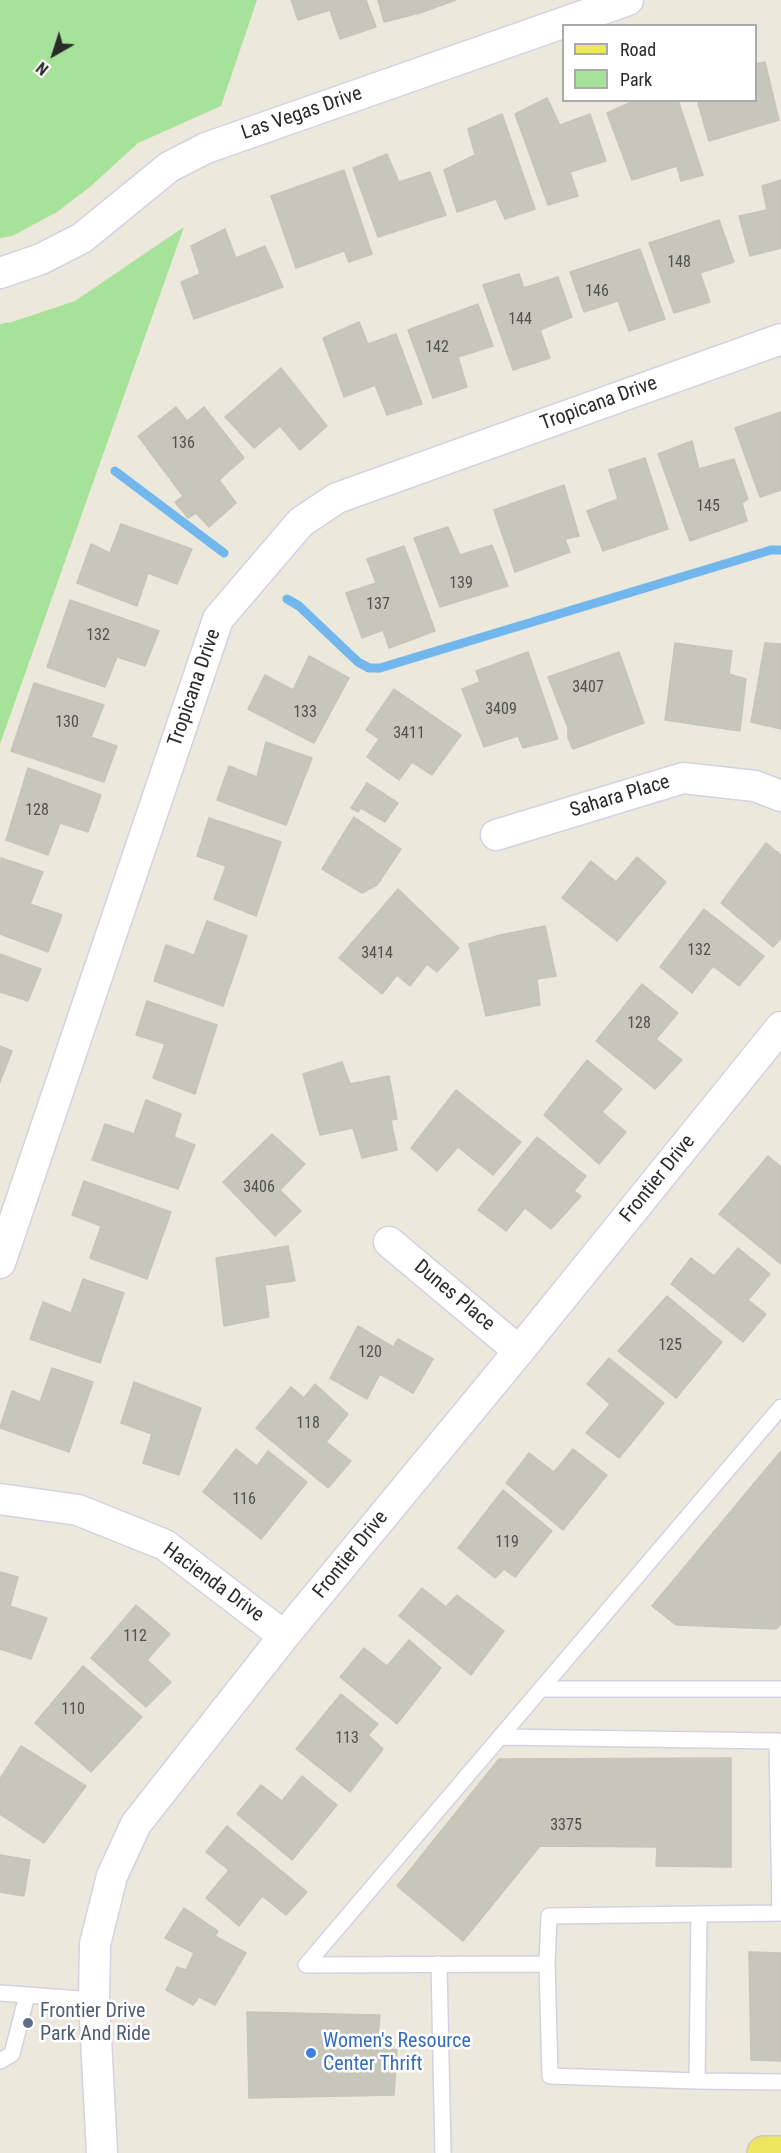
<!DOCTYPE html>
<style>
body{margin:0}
#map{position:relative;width:781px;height:2153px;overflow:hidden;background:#ece8dc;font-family:"Roboto Condensed",sans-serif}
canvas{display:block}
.legend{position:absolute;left:562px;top:24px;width:195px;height:78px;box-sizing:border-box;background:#fff;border:2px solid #aaa;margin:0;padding:8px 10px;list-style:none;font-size:18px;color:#2a2a2a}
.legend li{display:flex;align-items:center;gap:12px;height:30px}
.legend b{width:30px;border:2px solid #aaa}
.north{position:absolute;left:24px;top:24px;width:60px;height:60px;-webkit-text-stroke:4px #fff;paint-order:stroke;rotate:219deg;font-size:16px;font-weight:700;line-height:24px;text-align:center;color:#2a2a2a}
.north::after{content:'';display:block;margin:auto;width:21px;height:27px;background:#2a2a2a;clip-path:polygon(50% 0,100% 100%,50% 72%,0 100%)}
</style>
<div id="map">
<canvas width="781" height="2153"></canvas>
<ul class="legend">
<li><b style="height:8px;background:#efe65f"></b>Road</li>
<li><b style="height:16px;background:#a6e299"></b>Park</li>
</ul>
<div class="north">N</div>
</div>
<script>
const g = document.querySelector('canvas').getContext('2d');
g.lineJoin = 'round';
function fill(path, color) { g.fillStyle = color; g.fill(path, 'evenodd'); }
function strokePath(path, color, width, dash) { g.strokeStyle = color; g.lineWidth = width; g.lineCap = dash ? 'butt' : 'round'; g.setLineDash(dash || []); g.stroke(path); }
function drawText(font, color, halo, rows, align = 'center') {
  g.font = font + ' "Roboto Condensed",sans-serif'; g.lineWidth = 5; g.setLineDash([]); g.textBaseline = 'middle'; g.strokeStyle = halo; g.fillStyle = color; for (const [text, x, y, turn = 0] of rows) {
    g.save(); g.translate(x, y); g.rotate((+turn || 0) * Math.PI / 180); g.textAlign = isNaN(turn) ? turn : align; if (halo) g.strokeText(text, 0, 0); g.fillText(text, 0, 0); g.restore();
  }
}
const green = new Path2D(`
 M0 0H257L221 106 138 143 91 186 57 212 12 236 0 238Z
 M184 227 0 744V324L12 322 75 301Z`);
const stream = new Path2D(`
 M115 471 224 553
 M287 599 299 606 358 662 369 668H380L771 550H781`);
const building = new Path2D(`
 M291 0H366L376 27 340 39 330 10 298 20Z
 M378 0H456L420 13 384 22Z
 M765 62 779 120 709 141 697 100H756V64Z
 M547 98 560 125 590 114 606 161 570 172 578 196 548 205 515 114Z
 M636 100H678L703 175 681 181 677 166 632 180 607 113Z
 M502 114 535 209 505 219 496 199 457 212 444 170 475 155 468 129Z
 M387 154 399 182 430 172 446 215 378 237 353 168Z
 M344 170 372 254 349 262 344 251 296 268 271 196Z
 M781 180V248L750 256 739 216 767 210 762 186Z
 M719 220 734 262 700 273 710 302 674 313 649 243Z
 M225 229 236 258 265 246 283 287 194 319 181 282 200 274 191 246Z
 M640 249 665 319 629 331 618 301 584 312 570 272Z
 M519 274 524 288 558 277 572 317 540 330 550 358 513 370 483 285Z
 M478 304 493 346 458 357 467 387 433 398 408 330Z
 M359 322 368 344 396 334 422 404 387 415 375 385 344 397 323 338Z
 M281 368 327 426 300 450 280 426 254 448 225 417Z
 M176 407 187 421 204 407 244 458 219 480 236 503 209 527 196 513 188 518 175 502 183 496 138 436Z
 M781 412V490L760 497 735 428Z
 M692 441 699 469 734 459 748 499 742 503 747 521 690 541 658 454Z
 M645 458 668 529 603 551 587 511 618 499 609 470Z
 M564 485 579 536 565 539 570 552 515 572 494 510Z
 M121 524 192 549 177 584 148 573 137 606 77 583 91 544 110 553Z
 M448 527 460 555 492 545 508 586 440 607 414 538Z
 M404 546 435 631 389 648 383 630 362 638 346 593 376 583 367 559Z
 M70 600 159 631 145 666 117 657 105 687 47 667Z
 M675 643 732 651 729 674 746 679 740 731 665 720Z
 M765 643 781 644V729L751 722Z
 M528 652 558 739 523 748 518 736 484 747 462 689 480 682 476 671Z
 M619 652 644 723 573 749 568 738V728L548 677Z
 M309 656 349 678 314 743 248 709 265 675 293 690Z
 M34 683 104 705 91 737 117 746 104 782 11 751Z
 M394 689 461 735 432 775 412 762 399 780 367 757 379 739 366 730Z
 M266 742 312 758 286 825 217 800 229 766 257 777Z
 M28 768 101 795 88 832 60 823 48 855 6 840Z
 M367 783 398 803 385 822 361 808 358 812 351 808Z
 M354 817 401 849 377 885 362 893 322 869Z
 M209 818 281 842 256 916 214 899 226 866 197 856Z
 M766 843 781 855V938L773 947 721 903Z
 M637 857 666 882 617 941 562 898 591 861 616 882Z
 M1 858 43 872 30 904 62 915 48 952 0 934Z
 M398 889 459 948 437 972 427 964 410 986 397 975 382 994 339 958Z
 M704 909 764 956 739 986 713 966 692 993 660 967Z
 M207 921 247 936 223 1006 154 981 166 945 194 955Z
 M545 926 556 976 537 979 540 1005 486 1016 469 944 500 935Z
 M0 954 41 969 28 1001 0 992Z
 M642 984 678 1013 656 1039 682 1060 655 1089 596 1041Z
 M147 1001 217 1025 195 1094 153 1078 165 1044 136 1035Z
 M0 1046 12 1051 0 1082Z
 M587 1060 622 1089 602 1112 626 1132 599 1164 544 1115Z
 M342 1062 350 1084 389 1076 397 1119 391 1120 397 1150 362 1158 353 1128 320 1135 303 1074Z
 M456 1090 521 1142 493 1175 458 1147 437 1171 411 1148Z
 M146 1100 181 1114 174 1137 195 1145 178 1189 92 1160 105 1124 134 1134Z
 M272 1134 305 1164 280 1190 301 1211 275 1236 223 1182Z
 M537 1137 586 1176 574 1191 581 1196 551 1229 525 1208 506 1231 478 1210Z
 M768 1156 781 1167V1264L719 1214Z
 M84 1181 171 1212 147 1279 90 1258 101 1226 72 1215Z
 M288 1246 295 1281 265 1285 269 1317 224 1326 216 1258Z
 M738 1248 770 1274 748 1300 766 1314 743 1342 671 1284 691 1258 714 1276Z
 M83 1279 124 1293 100 1363 30 1339 43 1302 71 1313Z
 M667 1296 722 1342 676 1398 618 1351Z
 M358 1326 393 1347 398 1339 433 1359 413 1393 380 1374 367 1399 330 1378Z
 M609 1358 664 1403 619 1458 586 1433 610 1404 587 1384Z
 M52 1368 93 1382 69 1452 0 1428 12 1391 40 1402Z
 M134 1382 201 1408 179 1475 143 1463 152 1434 121 1423Z
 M315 1384 348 1414 326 1442 351 1461 328 1488 256 1428 291 1387 304 1398Z
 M236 1449 257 1466 268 1451 307 1482 261 1539 203 1492Z
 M573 1449 607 1475 563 1530 506 1483 529 1453 554 1472Z
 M781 1451V1624L776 1629 676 1625 652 1606Z
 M503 1490 552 1531 515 1577 504 1569 495 1578 458 1548Z
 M0 1572 18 1577 10 1606 47 1618 31 1659 0 1649Z
 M422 1588 446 1607 457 1595 504 1631 471 1675 399 1616Z
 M136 1605 170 1634 147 1660 171 1682 146 1707 91 1658Z
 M409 1640 441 1668 397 1724 340 1677 364 1648 387 1666Z
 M83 1666 142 1717 91 1772 35 1723Z
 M341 1694 378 1724 368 1735 383 1749 350 1792 296 1749Z
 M21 1746 86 1786 44 1843 0 1814V1779Z
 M731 1758V1867L656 1866 657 1847 540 1846 463 1941 397 1886 499 1759Z
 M302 1776 337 1805 292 1860 237 1814 261 1785 282 1801Z
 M227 1826 307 1892 286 1915 262 1896 239 1926 206 1898 229 1870 206 1852Z
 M0 1855 30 1860 24 1896 0 1892Z
 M184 1908 218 1931 215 1936 246 1953 215 2005 199 1997 193 2005 166 1990 177 1967 186 1970 194 1953 165 1938Z
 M749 1952 781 1953V2061L751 2060Z
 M247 2012 380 2015 377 2047 397 2050 394 2095 249 2098Z`);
const lane = new Path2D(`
 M781 1407 306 1965 547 1964 549 1916 781 1913
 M541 1689H781
 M500 1737 777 1741 780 1913
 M699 1914 697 2081 781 2082
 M439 1964 443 2153
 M547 1964 550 2076 697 2081
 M0 1993 94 2000
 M0 2061 12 2054 27 1995`);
const street = new Path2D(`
 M0 273 41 259 82 238 169 167 206 148 628 0
 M496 835 683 778 755 786 781 796
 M389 1242 519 1351
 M0 1263 218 619 301 522 337 498 781 339
 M0 1499 78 1510 165 1545 284 1636
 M102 2153 94 2000 95 1944 112 1876 136 1824 284 1636 519 1351 781 1027`);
const primary = new Path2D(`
 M764 2153H781`);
const markers = [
 [28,2023,6,"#5c6f8a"],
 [311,2053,6,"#3f7fe0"]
];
const numberNames = [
 ["148",679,263],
 ["146",597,292],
 ["144",520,320],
 ["142",437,348],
 ["136",183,444],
 ["145",708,507],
 ["139",461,584],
 ["137",378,605],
 ["132",98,636],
 ["3407",588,688],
 ["3409",501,710],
 ["133",305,713],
 ["130",67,723],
 ["3411",409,734],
 ["128",37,811],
 ["132",699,951],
 ["3414",377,954],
 ["128",639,1024],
 ["3406",259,1188],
 ["125",670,1346],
 ["120",370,1353],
 ["118",308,1424],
 ["116",244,1500],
 ["119",507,1543],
 ["112",135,1637],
 ["110",73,1710],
 ["113",347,1739],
 ["3375",566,1826]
];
const streetNames = [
 ["Las Vegas Drive",302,114,-19],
 ["Tropicana Drive",599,404,-20],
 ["Tropicana Drive",195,688,-71],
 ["Sahara Place",620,797,-17],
 ["Frontier Drive",658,1179,-51],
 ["Dunes Place",454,1296,40],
 ["Frontier Drive",351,1555,-51],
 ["Hacienda Drive",213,1583,36]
];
const serviceNames = [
 ["Frontier Drive",40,2012],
 ["Park And Ride",40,2035]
];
const shopNames = [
 ["Women's Resource",323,2042],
 ["Center Thrift",323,2065]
];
fill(green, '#a6e299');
strokePath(stream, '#71b7ed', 9);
fill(building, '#c7c6bb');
strokePath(building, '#c8c4b6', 1.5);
strokePath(lane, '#d2d2e3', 18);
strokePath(street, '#d2d2e3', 33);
strokePath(primary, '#c8c8c8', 36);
strokePath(lane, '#fff', 15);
strokePath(street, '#fff', 30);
strokePath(primary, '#efe65f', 33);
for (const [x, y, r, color] of markers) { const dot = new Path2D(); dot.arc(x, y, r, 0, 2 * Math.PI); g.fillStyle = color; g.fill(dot); strokePath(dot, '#fff', 2); }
drawText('16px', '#51514e', null, numberNames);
drawText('20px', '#2a2a2a', '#fff', streetNames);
drawText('20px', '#4e5e75', '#fff', serviceNames, 'left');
drawText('20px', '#366cbe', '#fff', shopNames, 'left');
</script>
